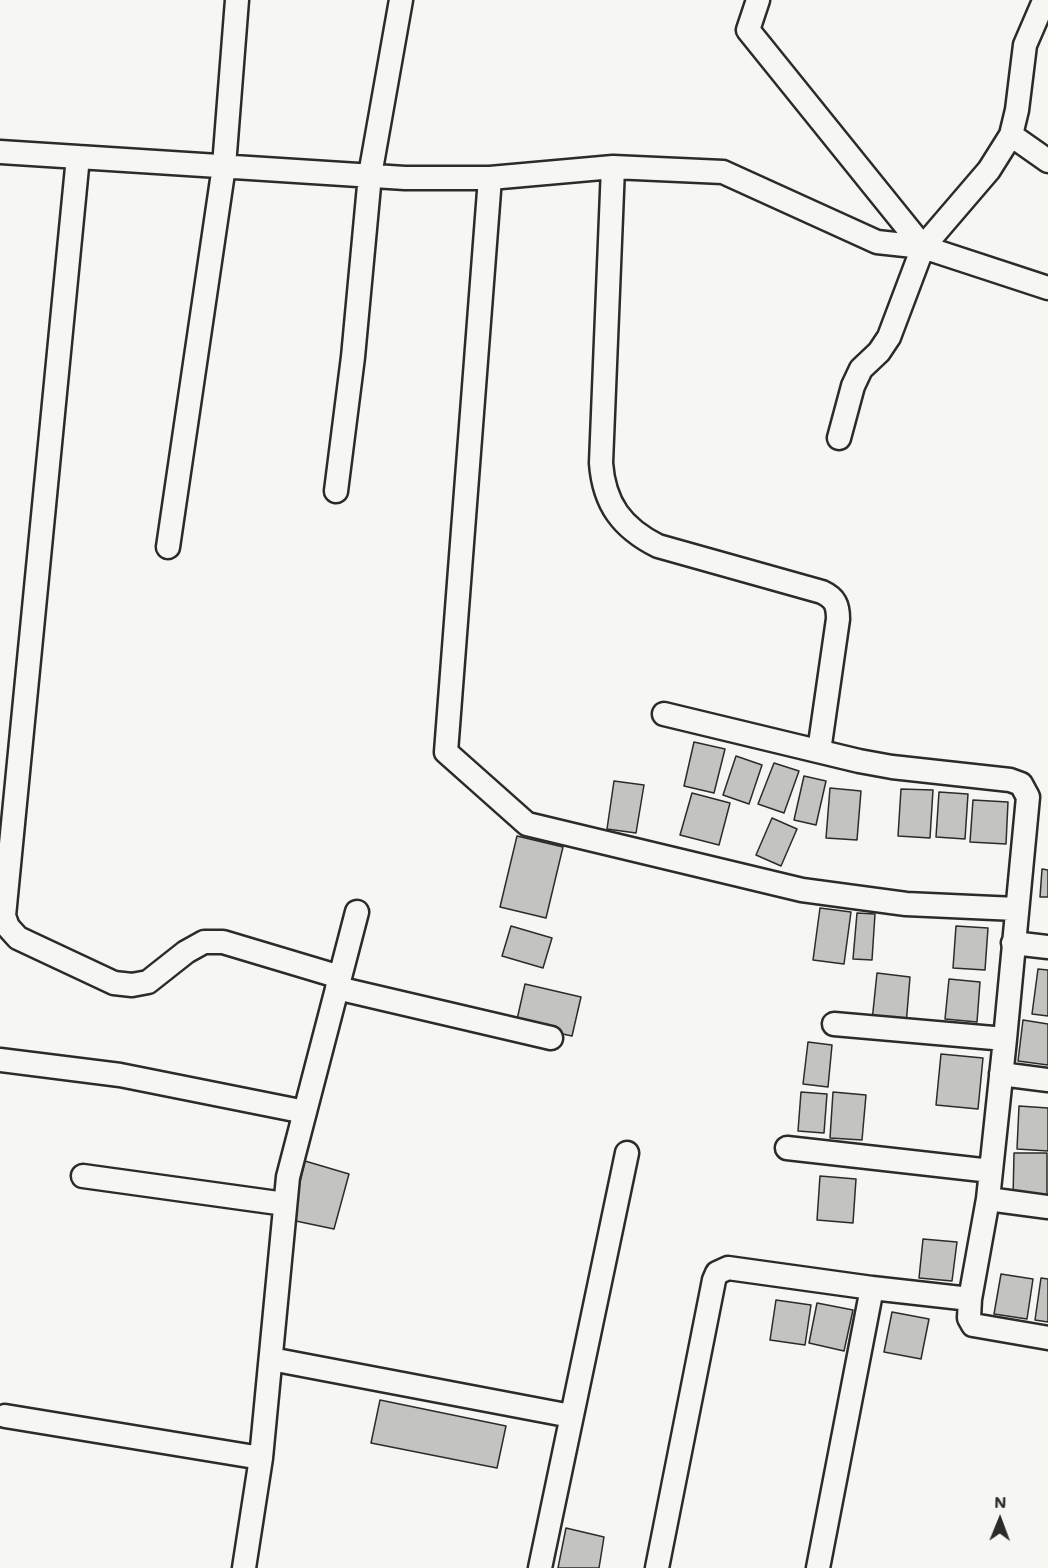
<!DOCTYPE html>
<style>
body{margin:0}
#map{position:relative;width:1048px;height:1568px;overflow:hidden;background:#f6f6f2;font-family:Mali,sans-serif}
canvas{display:block}
.north{position:absolute;left:970px;top:1490px;width:60px;height:60px;-webkit-text-stroke:4px #f6f6f2;paint-order:stroke;rotate:1deg;font-size:16px;font-weight:700;line-height:24px;text-align:center;color:#2b2b2b}
.north::after{content:'';display:block;margin:auto;width:21px;height:27px;background:#2b2b2b;clip-path:polygon(50% 0,100% 100%,50% 72%,0 100%)}
</style>
<div id="map">
<canvas width="1048" height="1568"></canvas>
<div class="north">N</div>
</div>
<script>
const g = document.querySelector('canvas').getContext('2d');
g.lineJoin = 'round';
function fill(path, color) { g.fillStyle = color; g.fill(path, 'evenodd'); }
function strokePath(path, color, width, dash) { g.strokeStyle = color; g.lineWidth = width; g.lineCap = dash ? 'butt' : 'round'; g.setLineDash(dash || []); g.stroke(path); }
const building = new Path2D(`
 M694 742 725 749 714 793 684 786Z
 M736 756 762 765 749 804 723 795Z
 M774 763 799 771 784 813 758 804Z
 M804 776 826 781 816 825 794 820Z
 M614 781 644 785 636 833 607 829Z
 M830 788 861 791 857 840 826 838Z
 M901 789 933 790 930 838 898 836Z
 M939 792 968 794 965 839 936 837Z
 M692 793 730 803 719 845 680 835Z
 M973 800 1008 802 1006 844 970 842Z
 M772 818 797 829 781 866 756 855Z
 M517 836 563 847 546 918 500 907Z
 M1042 869 1048 870V897H1040Z
 M820 908 851 912 844 964 813 960Z
 M857 913 875 914 872 960 853 959Z
 M511 926 552 938 543 968 502 956Z
 M956 926 988 928 985 970 953 968Z
 M1038 969 1048 970V1016L1032 1014Z
 M877 973 910 977 906 1025 872 1021Z
 M949 979 980 982 977 1022 945 1019Z
 M525 984 581 997 572 1036 516 1024Z
 M1023 1020 1048 1024V1065L1018 1061Z
 M808 1042 832 1045 828 1087 803 1084Z
 M941 1054 983 1058 978 1109 936 1105Z
 M801 1092 827 1094 824 1133 798 1131Z
 M833 1092 866 1095 862 1140 830 1138Z
 M1019 1106 1048 1108V1151L1017 1149Z
 M1014 1153H1047V1198H1013Z
 M305 1161 349 1174 334 1229 291 1220Z
 M820 1176 856 1179 853 1223 817 1220Z
 M923 1239 957 1242 952 1281 919 1278Z
 M1001 1274 1033 1279 1027 1319 994 1314Z
 M1041 1278 1048 1279V1322L1035 1320Z
 M776 1300 811 1305 805 1345 770 1340Z
 M817 1303 853 1310 844 1351 809 1343Z
 M892 1312 929 1319 921 1359 884 1352Z
 M380 1400 506 1426 497 1468 371 1443Z
 M566 1528 604 1537 599 1568H558Z`);
const street = new Path2D(`
 M758 0 748 30 923 247
 M1011 135 1048 161
 M0 152 405 178H490L613 167 723 172 877 242 923 247 1048 288
 M78 157 4 916 8 927 18 938 114 983 132 985 148 982 186 952 204 942H223L340 977
 M613 167 601 463C604 504 622 528 658 546L822 592C835 598 838 605 838 619L819 751
 M490 178 446 752 527 824 802 890 906 904 1016 909
 M839 438 853 386 861 369 879 352 889 337 923 247 989 170 1011 135 1017 110 1025 45 1044 1
 M336 491 353 357 370 175 401 0
 M168 547 224 166 237 0
 M664 714 859 761 892 767 1010 780 1021 784 1028 797 1005 1039
 M1013 943 1048 947
 M337 988 551 1038
 M0 1060 120 1075 305 1112
 M1001 1074 1048 1080
 M787 1148 991 1171
 M83 1176 285 1204
 M988 1199 1048 1207
 M970 1299 969 1318 973 1325 1048 1338
 M271 1359 571 1416
 M5 1416 261 1458
 M244 1568 261 1458 288 1177 357 912
 M540 1568 627 1153
 M657 1568 714 1280 717 1273 728 1268 872 1288
 M818 1568 872 1288 970 1299 988 1199 1005 1039 834 1024`);
fill(building, '#c3c3c0');
strokePath(building, '#2b2b2b', 1.5);
strokePath(street, '#2b2b2b', 27);
strokePath(street, '#f6f6f2', 22);
</script>
